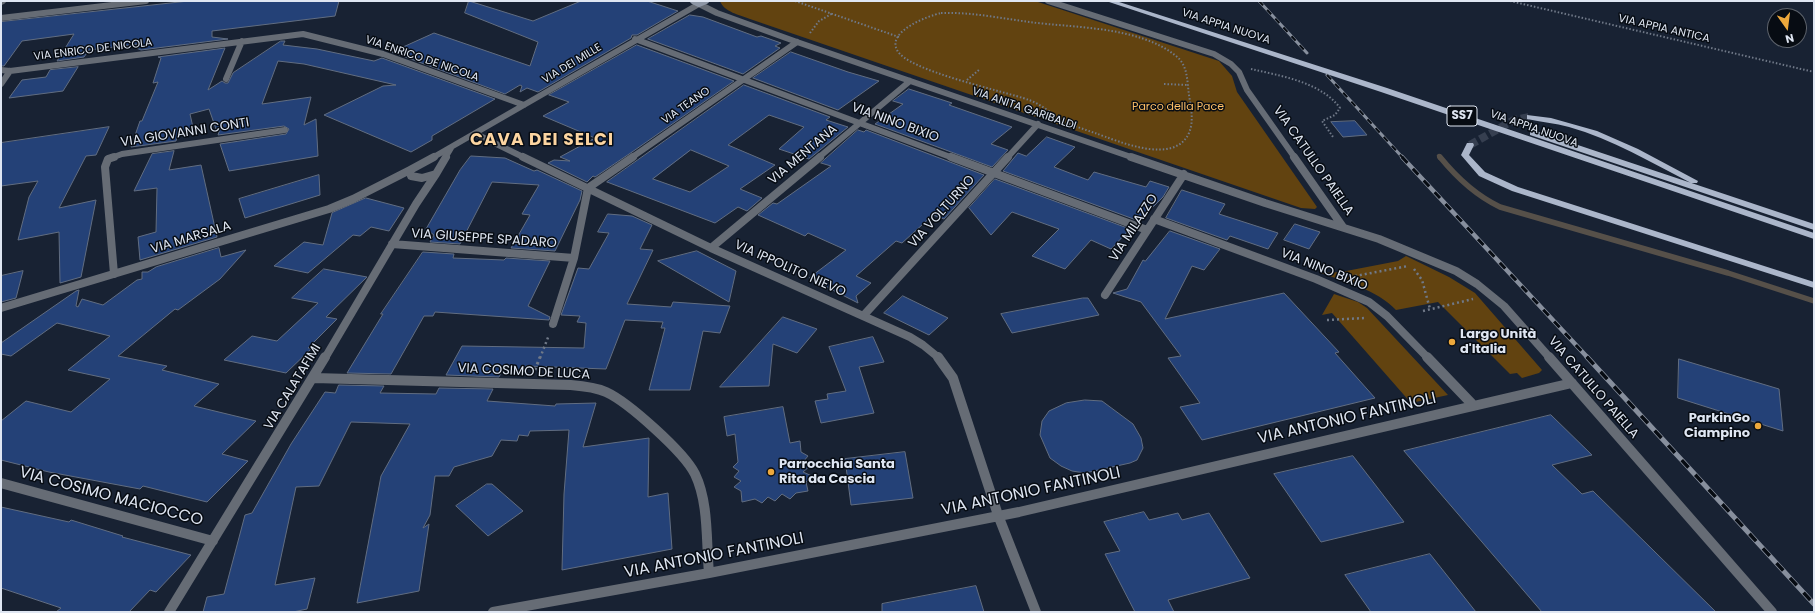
<!DOCTYPE html>
<meta charset="utf-8">
<style>
body{margin:0}
#map{position:relative;width:1815px;height:613px;overflow:hidden;background:#182233;font-family:Poppins,sans-serif}
canvas{display:block}
.frame{position:absolute;inset:0;border:2px solid #dfe6f2;pointer-events:none}
.north{position:absolute;left:1767px;top:8px;width:40px;height:40px;box-sizing:border-box;background:#070c13;border:1px solid #5d636c;border-radius:50%;rotate:166deg;font-size:11px;font-weight:700;line-height:16px;text-align:center;color:#dfe6f2}
.north::after{content:'';display:block;margin:auto;width:14px;height:18px;background:#eda83c;clip-path:polygon(50% 0,100% 100%,50% 72%,0 100%)}
</style>
<div id="map">
<canvas width="1815" height="613"></canvas>
<div class="frame"></div>
<div class="north">N</div>
</div>
<script>
const g = document.querySelector('canvas').getContext('2d');
g.lineJoin = 'round';
function fill(path, color) { g.fillStyle = color; g.fill(path, 'evenodd'); }
function strokePath(path, color, width, dash) { g.strokeStyle = color; g.lineWidth = width; g.lineCap = dash ? 'butt' : 'round'; g.setLineDash(dash || []); g.stroke(path); }
function drawText(font, color, halo, rows, align = 'center') {
  g.font = font + ' Poppins,sans-serif'; g.lineWidth = 3; g.setLineDash([]); g.textBaseline = 'middle'; g.strokeStyle = halo; g.fillStyle = color; for (const [text, x, y, turn = 0] of rows) {
    g.save(); g.translate(x, y); g.rotate((+turn || 0) * Math.PI / 180); g.textAlign = isNaN(turn) ? turn : align; if (halo) g.strokeText(text, 0, 0); g.fillText(text, 0, 0); g.restore();
  }
}
const green = new Path2D(`
 M720 1H1035L1219 61 1232 76 1237 92 1317 207 1315 209 1301 208 750 19C740 15 724 12 720 1Z
 M1406 256 1449 277 1475 293 1542 370 1539 373 1522 378 1517 373 1510 374 1438 302 1396 310C1376 289 1347 283 1321 273L1341 272 1398 261Z
 M1334 294 1358 302 1367 308 1448 395 1411 403 1332 313 1322 315Z`);
const streamFar1 = new Path2D(`
 M1439 156 1440 158`);
const stream = new Path2D(`
 M1440 157C1457 178 1475 195 1500 207L1728 273 1814 301`);
const building = new Path2D(`
 M189 1H339L335 16 212 31V37L228 39 141 50 136 48 139 44 89 50 84 57 57 61 74 34 22 41 4 66H1V22Z
 M469 1 533 21 581 1H647L678 11 637 35H632L631 38 538 92 527 88 520 92 522 86 520 85 505 94 392 52 434 33 530 66 538 42 465 13Z
 M690 15 703 17 757 37 761 36 781 43 775 46 780 48 743 74 648 39Z
 M281 41H285L283 45 317 49 374 61 382 58 495 99 432 136V140L411 152 324 115 383 86 396 85 304 64 278 61 262 104 311 97 304 125 316 119 318 156 229 171 220 144 286 134 289 129 284 126 218 135 220 129H216L209 109 190 114 194 132 178 134 176 141 131 147 140 121H142L158 82 153 83 161 58 158 57 225 48 208 90 222 81 225 83H228L233 73Z
 M637 45 734 81 632 152 595 177 593 176 587 182 548 163 554 160 570 161 560 157 595 138 543 116 569 102 549 95Z
 M791 52 848 72 879 81 838 110 753 78Z
 M78 67 63 91 9 98 22 80 46 77 50 70Z
 M744 85 830 117 826 120 848 127 809 159 779 149 804 127 769 115 728 145 775 165 740 189 762 198 747 211 738 207 715 223 607 182ZM691 150 729 166 690 192 653 179Z
 M909 89 952 103 949 105 1012 127 991 144 1008 150 992 167 875 124 903 104 893 101Z
 M1355 121 1367 135 1343 137 1331 122Z
 M109 127 96 155 86 156 59 208 96 200 81 277 60 283 59 232 18 240 29 197 38 181 1 186V143Z
 M858 130 864 132 866 130 984 175 944 219 933 215 902 243 896 241 856 276 871 283 856 296 858 303 809 278 846 250 808 233 805 236 758 215 773 203 777 204 831 166 821 163Z
 M1047 137 1075 147 1054 167 1088 180 1094 172 1146 187 1150 181 1169 187 1163 197 1139 221 1003 171 1018 153 1026 156Z
 M174 151 169 170 201 165 217 237 140 260 138 237 156 232 157 188 134 191 152 154Z
 M471 156 505 158 534 171 537 170 582 191 580 200 555 251 511 248 530 215 522 214 539 185 492 182 460 244 430 242 434 235 426 229 460 170Z
 M319 175 320 195 245 218 239 199Z
 M995 179 1130 229 1111 249 1091 240 1065 269 1032 256 1059 229 1012 212 991 235 969 208Z
 M1182 190 1225 204 1219 214 1278 233 1268 249 1230 236 1227 240 1166 218Z
 M366 198 404 208 389 231 371 227 360 236 353 235 308 273 274 266 304 242 323 245 332 213Z
 M608 214 632 216 652 225 640 249 653 250 627 304 671 307 673 302 730 306 720 333 703 331 690 390H649L665 328H661L663 322 625 320 606 369 526 366 523 372 502 371 499 377 446 375 462 346 584 348 586 323 577 322 580 316 561 315 578 268 589 269 609 233 598 232Z
 M1295 224 1320 232 1309 249 1284 240Z
 M1170 231 1220 249 1204 270 1192 266 1165 319 1284 293 1339 352 1335 353 1375 398 1202 440 1180 407 1200 403 1168 358 1181 356 1141 302 1113 293 1127 289 1143 260 1145 261Z
 M219 248 221 257 246 250 220 279 178 310 175 309 118 356 167 366 162 370 219 384 194 406 256 421 222 454 248 461 207 502 143 486 140 489 49 472 1 460V421L26 401 71 412 110 379 68 370 110 336 57 323 11 356 1 354V343L76 291 79 290 76 306 78 307 82 299 103 305 137 280 142 279V272H148L156 267Z
 M697 251 736 271 729 302 658 261Z
 M423 252 454 254 453 258 504 260 506 258 550 261 528 306 550 317 549 320 435 312 433 316H424L391 374 347 373 383 314H381Z
 M324 269 367 277 326 317 337 319 308 348H312L286 373 224 360 252 336 277 341 318 303 292 298Z
 M23 271 16 298 1 302V276Z
 M903 296 948 318 929 335 884 313Z
 M1083 298H1088L1099 315 1012 333 1001 314Z
 M783 317 817 329 797 353 773 344 769 386 720 387Z
 M873 337 884 362 859 367 874 413 821 423 815 401 828 399 827 394 846 391 829 347Z
 M1679 359 1779 389 1783 431 1678 398Z
 M339 385 384 386 380 393 436 394 439 388 493 389 487 401 555 406 556 404 596 403 583 447 649 438 648 497 668 493 672 549 562 570 564 494 569 430 530 431 528 436 519 435 517 441 501 440 492 456 454 467 449 476H435L430 515 423 528 429 524 419 591 357 603 381 476 410 424 351 422 319 486 296 487 275 585 315 578 307 609 293 612H203L207 597 224 594 245 515 252 513 291 444 325 392 335 393Z
 M1085 400 1102 401 1133 424 1141 438 1143 448 1137 460 1130 463 1085 473 1072 471 1061 466 1050 458 1040 435 1042 421 1049 411 1066 403Z
 M783 407 790 443 800 441 801 452 808 456 803 462 810 466 803 472 812 476 806 482 808 491 796 493 790 499 782 494 775 501 768 497 762 503 755 499 742 502 741 491 734 487 741 481 734 477 739 471 733 467 738 462 735 434 727 436 724 417Z
 M1551 415 1592 455 1552 465 1582 494 1593 491 1716 612H1542L1404 451Z
 M905 452 913 498 851 505 845 459Z
 M1353 456 1404 522 1321 542 1274 474Z
 M487 484H492L523 511 488 536 456 506Z
 M1 507 69 522 71 520 123 536 122 537 191 555 156 592 150 590 129 612H56L61 608 1 588Z
 M1144 512 1149 520 1178 513 1182 520 1209 513 1250 578 1168 600 1174 612H1135L1105 554 1120 551 1104 522Z
 M1430 554 1476 612H1371L1345 575Z
 M976 586 984 612H882V604Z`);
const primaryTunnel = new Path2D(`
 M1470 145 1514 120 1530 117`);
const pathFar2 = new Path2D(`
 M795 1 899 37
 M1510 1 1814 72
 M941 13C971 12 1000 18 1029 22 1074 28 1139 26 1176 56 1188 65 1187 81 1189 95 1191 108 1194 121 1189 133 1174 166 1118 141 1095 133 1086 130 1077 127 1068 123 1054 116 1043 105 1029 100 1004 91 907 71 897 50 887 31 928 16 941 13Z
 M810 33 819 21 833 13
 M1251 69C1281 76 1321 82 1340 108L1335 115 1322 121 1333 137
 M967 80 980 69
 M1164 84 1188 85`);
const pathFar1 = new Path2D(`
 M1414 269 1422 280 1430 309
 M1350 277 1408 266
 M1423 311 1473 299
 M1327 320 1365 318
 M540 358 549 335`);
const path = new Path2D(`
 M535 370 540 357`);
const lane = new Path2D(`
 M1 2 3 1
 M1 18 146 1`);
const streetFar2 = new Path2D(`
 M1048 1 1214 54 1231 64 1239 72 1247 90 1295 158
 M635 39 953 158
 M1 70 10 71 303 34 383 54 524 105
 M226 79 242 41
 M1 84 10 71
 M476 134 525 158
 M111 158 122 154 285 130
 M432 158 699 4 717 13 797 42 1134 158
 M445 158 451 148
 M631 158 797 42
 M818 158 910 81
 M1007 158 1038 124`);
const streetFar1 = new Path2D(`
 M434 157 410 170 411 176 422 178 436 174 446 157
 M523 157 711 248 910 337 923 345 939 358
 M951 157 1147 230
 M1131 157 1265 203 1379 239 1456 271 1477 284 1504 306 1550 358
 M1294 157 1343 227
 M1154 219 1316 279 1369 302 1387 316 1428 358
 M392 244 574 258
 M711 248 820 157
 M114 274 105 167 108 159 114 157
 M1105 295 1184 174
 M1 308 329 209 353 199 410 170
 M864 315 1008 157
 M553 324 574 258 588 188 633 157
 M325 358 416 204 436 174`);
const street = new Path2D(`
 M938 357 953 378 998 515 1036 612
 M1427 357 1473 405
 M1549 357 1772 612
 M314 378 570 385C582 386 595 387 606 392 628 402 684 452 695 474 709 503 706 542 709 573
 M1 483 213 541
 M169 612 325 357
 M493 612 709 573 1019 512 1572 383`);
const secondary = new Path2D(`
 M693 1 699 4 706 1`);
const primary = new Path2D(`
 M1106 1H1116L1387 88 1814 233V239L1381 92Z
 M1527 115 1551 118 1597 131 1638 149 1698 181 1697 183H1691C1652 163 1612 139 1569 127 1555 123 1541 122 1527 119Z
 M1530 131H1536L1814 224V230L1530 135Z
 M1467 143H1473L1474 145 1469 155 1485 172 1518 187 1814 282V288L1512 191 1479 176 1461 155Z`);
const railFar2 = new Path2D(`
 M1259 1 1307 53
 M1327 75 1403 158`);
const railFar1 = new Path2D(`
 M1402 157 1588 358`);
const rail = new Path2D(`
 M1587 357 1814 604`);
const markers = [
 [1452,342,4,"#eda83c"],
 [1758,426,4,"#eda83c"],
 [771,472,4,"#eda83c"]
];
const farStreetnames = [
 ["VIA APPIA NUOVA",1226,27,18],
 ["VIA APPIA ANTICA",1664,29,13],
 ["VIA ENRICO DE NICOLA",93,50,-7],
 ["VIA ENRICO DE NICOLA",422,59,19],
 ["VIA DEI MILLE",572,64,-31],
 ["VIA TEANO",686,106,-35],
 ["VIA ANITA GARIBALDI",1024,109,19],
 ["VIA APPIA NUOVA",1534,129,19]
];
const farParknames = [
 ["Parco della Pace",1178,107]
];
const shields = [
 [1462,116,30]
];
const shieldNames = [
 ["SS7",1462,116]
];
const streetNames = [
 ["VIA NINO BIXIO",895,123,20],
 ["VIA GIOVANNI CONTI",185,133,-9],
 ["VIA MENTANA",803,155,-40],
 ["VIA CATULLO PAIELLA",1313,161,55],
 ["VIA VOLTURNO",942,212,-48],
 ["VIA MILAZZO",1134,228,-57],
 ["VIA MARSALA",191,238,-17],
 ["VIA GIUSEPPE SPADARO",484,239,4],
 ["VIA IPPOLITO NIEVO",790,269,24],
 ["VIA NINO BIXIO",1324,270,22],
 ["VIA COSIMO DE LUCA",524,372,3],
 ["VIA CALATAFIMI",293,387,-59],
 ["VIA CATULLO PAIELLA",1593,388,49]
];
const poiNames = [
 ["Largo Unità",1460,335],
 ["d'Italia",1460,350],
 ["ParkinGo",1750,419,"right"],
 ["Ciampino",1750,434,"right"],
 ["Parrocchia Santa",779,465],
 ["Rita da Cascia",779,480]
];
const nearStreetnames = [
 ["VIA ANTONIO FANTINOLI",1347,419,-13],
 ["VIA ANTONIO FANTINOLI",1031,492,-12],
 ["VIA COSIMO MACIOCCO",111,497,15],
 ["VIA ANTONIO FANTINOLI",714,556,-11]
];
const districtNames = [
 ["CAVA DEI SELCI",542,141]
];
fill(green, '#624310');
strokePath(streamFar1, '#565049', 4.5);
strokePath(stream, '#565049', 5.5);
fill(building, '#244177');
strokePath(building, '#616d81', 1);
strokePath(primaryTunnel, '#363f50', 8, [8, 3.5]);
strokePath(pathFar2, '#707988', 2, [1.5, 2]);
strokePath(pathFar1, '#707988', 2.5, [2, 3]);
strokePath(path, '#707988', 3, [2.5, 3.5]);
strokePath(lane, '#666c75', 6);
strokePath(streetFar2, '#666c75', 6);
strokePath(streetFar1, '#666c75', 8);
strokePath(street, '#666c75', 10);
strokePath(secondary, '#8d96a5', 6);
fill(primary, '#abb6ca');
strokePath(railFar2, '#878f9d', 3);
strokePath(railFar1, '#878f9d', 4.5);
strokePath(rail, '#878f9d', 5);
strokePath(railFar2, '#070c13', 2, [6]);
strokePath(railFar1, '#070c13', 3, [8]);
strokePath(rail, '#070c13', 3.5, [10]);
for (const [x, y, r, color] of markers) { const dot = new Path2D(); dot.arc(x, y, r, 0, 2 * Math.PI); g.fillStyle = color; g.fill(dot); strokePath(dot, '#070c13', 1.5); }
drawText('11px', '#dfe6f2', '#070c13', farStreetnames);
drawText('11px', '#febf66', '#070c13', farParknames);
for (const [x, y, w] of shields) { const box = new Path2D(); box.roundRect(x - w / 2, y - 10, w, 20, 3); g.fillStyle = '#070c13'; g.fill(box); strokePath(box, '#dfe6f2', 1); }
drawText('bold 12px', '#dfe6f2', null, shieldNames);
drawText('13px', '#dfe6f2', '#070c13', streetNames);
drawText('bold 13px', '#dfe6f2', '#070c13', poiNames, 'left');
drawText('16px', '#dfe6f2', '#070c13', nearStreetnames);
g.letterSpacing = '1px';
drawText('bold 17px', '#fcd5a1', '#070c13', districtNames);
g.letterSpacing = '0px';
</script>
